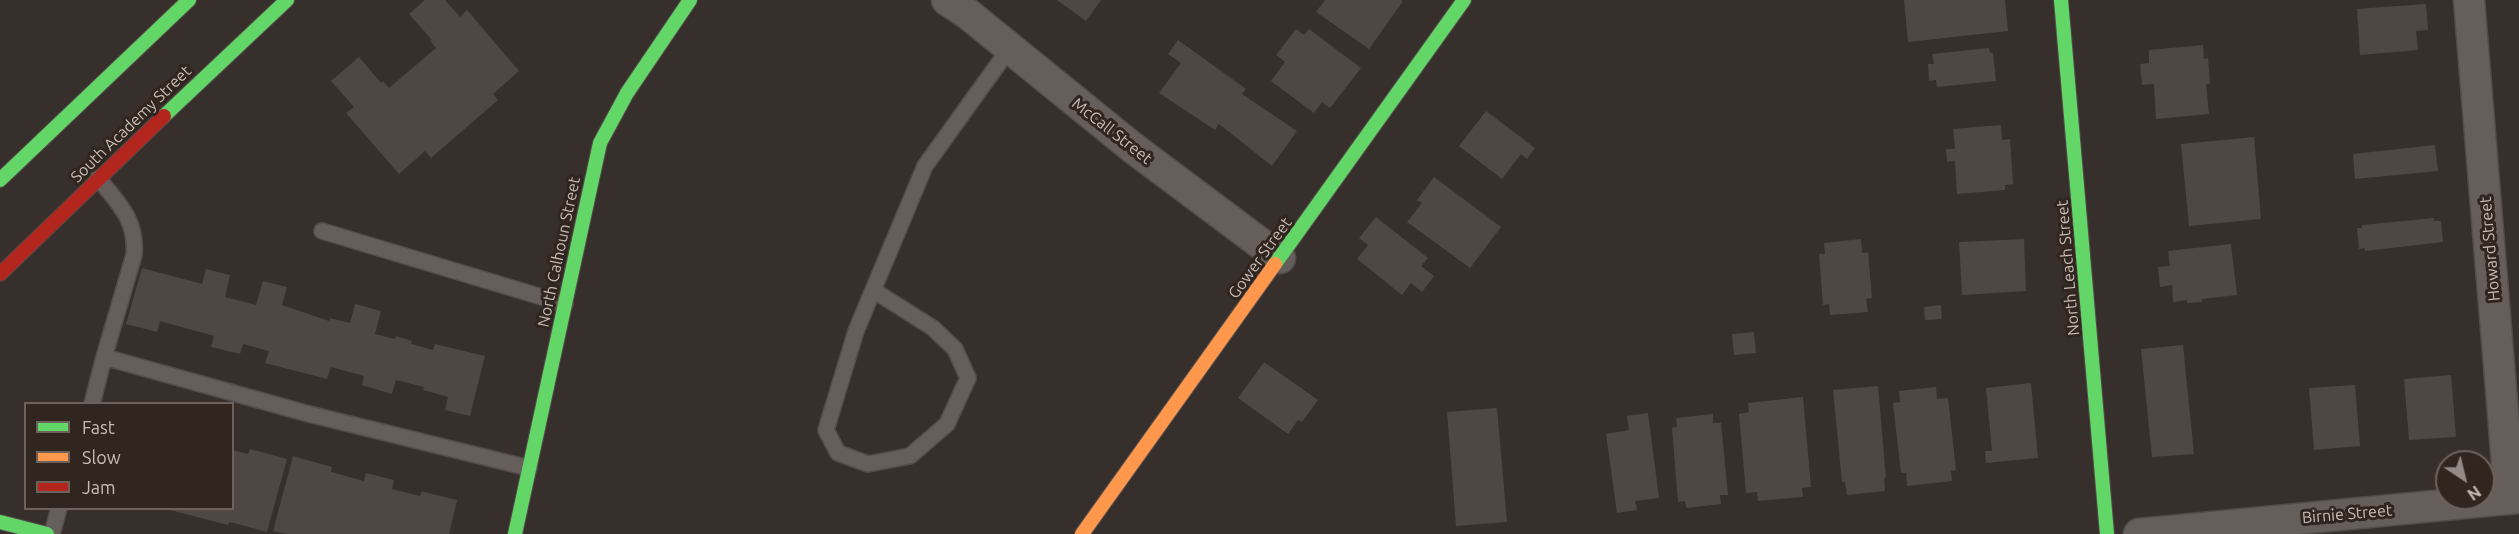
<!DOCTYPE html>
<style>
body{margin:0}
#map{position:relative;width:2519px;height:534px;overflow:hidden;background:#372f2c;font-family:Ubuntu,sans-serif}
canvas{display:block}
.legend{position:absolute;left:24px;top:402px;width:210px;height:108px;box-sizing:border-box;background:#31261f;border:2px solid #6d625b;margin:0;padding:8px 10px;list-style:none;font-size:18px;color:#c7bdb6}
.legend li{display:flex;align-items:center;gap:12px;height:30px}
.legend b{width:30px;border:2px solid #6d625b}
.north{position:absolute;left:2435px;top:450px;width:60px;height:60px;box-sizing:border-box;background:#31261f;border:2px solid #6d625b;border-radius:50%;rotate:145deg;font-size:16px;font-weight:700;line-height:24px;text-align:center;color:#c7bdb6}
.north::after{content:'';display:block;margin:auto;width:21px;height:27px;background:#958b86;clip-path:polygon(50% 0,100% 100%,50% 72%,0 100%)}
</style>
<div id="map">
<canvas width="2519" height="534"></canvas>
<ul class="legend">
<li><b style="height:8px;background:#63d668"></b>Fast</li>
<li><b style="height:8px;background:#ff974d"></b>Slow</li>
<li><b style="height:8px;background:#b3261e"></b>Jam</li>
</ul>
<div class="north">N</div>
</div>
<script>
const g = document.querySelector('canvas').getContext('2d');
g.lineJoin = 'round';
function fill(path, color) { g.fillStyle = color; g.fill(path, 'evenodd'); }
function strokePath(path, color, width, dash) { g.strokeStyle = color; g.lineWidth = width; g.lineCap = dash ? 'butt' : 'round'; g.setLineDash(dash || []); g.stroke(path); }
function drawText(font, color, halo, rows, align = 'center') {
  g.font = font + ' Ubuntu,sans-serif'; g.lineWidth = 6; g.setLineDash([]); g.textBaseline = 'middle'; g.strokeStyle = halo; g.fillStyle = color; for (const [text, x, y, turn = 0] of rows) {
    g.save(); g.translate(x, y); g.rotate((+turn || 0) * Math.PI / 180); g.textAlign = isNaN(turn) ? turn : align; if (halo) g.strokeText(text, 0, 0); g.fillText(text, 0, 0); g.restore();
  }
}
const building = new Path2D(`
 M425 0H445L460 17 467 10 519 71 493 94 498 100 431 158 425 151 399 174 346 113 354 107 331 81 359 57 381 83 383 81 389 88 436 48 430 41 432 40 409 14Z
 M1057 0H1101L1086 21Z
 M1325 0H1401L1403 1 1369 49 1316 12Z
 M1904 0H2005L2008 31 1908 42Z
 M2426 4 2428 30 2416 31 2418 50 2360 55 2357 9Z
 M1296 29 1304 35 1309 29 1361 68 1330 108 1322 102 1314 113 1271 81 1285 62 1276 55Z
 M1178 40 1246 89 1242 94 1297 131 1272 166 1219 124 1215 130 1159 93 1181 63 1168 54Z
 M2203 45 2204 59 2208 58 2210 84H2206L2209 114 2156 119 2154 84 2142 85 2140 64 2149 63V50Z
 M1989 48 1990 53H1993L1996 81 1937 87 1936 80 1929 81 1928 64H1934L1932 54Z
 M1486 111 1535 148 1527 159 1521 154 1502 179 1459 146Z
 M2001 125 2002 140 2010 139 2013 184 2005 185V190L1957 194 1955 161 1947 162 1946 149H1955L1953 129Z
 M2254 137 2261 219 2189 226 2181 144Z
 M2435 145 2438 171 2355 179 2353 154Z
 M1434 177 1501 227 1470 268 1407 222 1422 203 1417 200Z
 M1376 217 1428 258 1421 266 1434 276 1422 292 1411 283 1402 295 1357 259 1368 245 1359 238Z
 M2434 218V221H2441L2443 242 2365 251V248L2359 249 2357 228H2362V225Z
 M1861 239 1862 253 1868 252 1872 298 1866 299 1868 312 1830 315 1829 304 1823 305 1819 254H1825L1824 243Z
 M2024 239 2026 291 1962 295 1959 242Z
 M2231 244 2237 295 2202 299V302L2187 303V300L2173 302 2172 285 2160 287 2158 267 2170 266 2168 251Z
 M142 268 202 284 206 269 230 275 225 297 256 305 263 281 287 287 282 305 329 321 330 318 350 323 355 304 381 311 375 334 395 339 396 336 412 341 411 344 433 350 435 344 485 356 470 416 445 410 448 397 423 390 424 387 396 380 392 394 362 385 364 376 331 367 327 379 265 363 269 351 243 344 240 354 211 347 214 336 160 321 157 332 126 324Z
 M1941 305 1942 319 1925 320 1924 307Z
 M1754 332 1756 353 1734 355 1732 334Z
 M2183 345 2194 454 2152 457 2141 349Z
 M1264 362 1318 400 1302 422 1298 420 1288 434 1238 398Z
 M2451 375 2456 437 2409 440 2404 379Z
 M2031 383 2038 458 1986 463 1985 451H1992L1986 388Z
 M2355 385 2360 446 2314 450 2309 388Z
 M1878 386 1886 478H1884L1885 491 1847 495 1845 482H1842L1833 390Z
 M1936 387 1937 399 1948 398 1956 470 1951 471 1952 481 1907 486 1906 473H1901L1893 403 1900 402 1899 391Z
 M1803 397 1811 487 1802 488 1803 497 1758 501 1757 492 1746 493 1739 414 1749 412 1748 403Z
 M1497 408 1507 522 1456 526 1447 412Z
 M1648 413 1659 498 1635 501 1637 510 1617 513 1606 434 1629 430 1627 416Z
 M1713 414V423H1721L1728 495H1720L1721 504 1686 508 1685 501 1678 502 1672 428 1677 427 1676 418Z
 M250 449 287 459 267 532 230 522 228 525 166 509 232 508V450L248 454Z
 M293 456 332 467 331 472 364 481 366 473 394 480 392 489 420 496 422 491 424 492 457 500 449 534H287L273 531Z`);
const lane = new Path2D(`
 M98 178C119 204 137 220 134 255L104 357
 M322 231 565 304
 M873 290 933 328 955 349 968 378 947 424 910 456 868 464 838 453 826 430 856 331 925 166 1009 49
 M92 404 104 357 309 414 529 468
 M52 534 59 508`);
const street = new Path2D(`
 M947 0 968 14 1133 148 1280 258
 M2469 0 2510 499
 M2139 534 2519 498`);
const fast = new Path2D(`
 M2061 0 2107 534
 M164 116 287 0
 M0 180 189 0
 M1275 264 1464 0
 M0 522 47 534
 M515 534 600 143 627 93 690 0`);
const slow = new Path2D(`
 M1082 534 1275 264`);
const jam = new Path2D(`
 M0 274 164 116`);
const streetNames = [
 ["South Academy Street",131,124,-44],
 ["McCall Street",1112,131,38],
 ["Howard Street",2490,249,-95],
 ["North Calhoun Street",559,252,-78],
 ["Gower Street",1260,258,-54],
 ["North Leach Street",2068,268,-95],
 ["Birnie Street",2347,514,-5]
];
fill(building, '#4e4744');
strokePath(lane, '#524c4a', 18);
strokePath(street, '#524c4a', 33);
strokePath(fast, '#524c4a', 16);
strokePath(slow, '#524c4a', 16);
strokePath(jam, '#524c4a', 16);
strokePath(lane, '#655e5b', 15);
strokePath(street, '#655e5b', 30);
strokePath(fast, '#63d668', 14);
strokePath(slow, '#ff974d', 14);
strokePath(jam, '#b3261e', 14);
drawText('16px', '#c7bdb6', '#31261f', streetNames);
</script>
